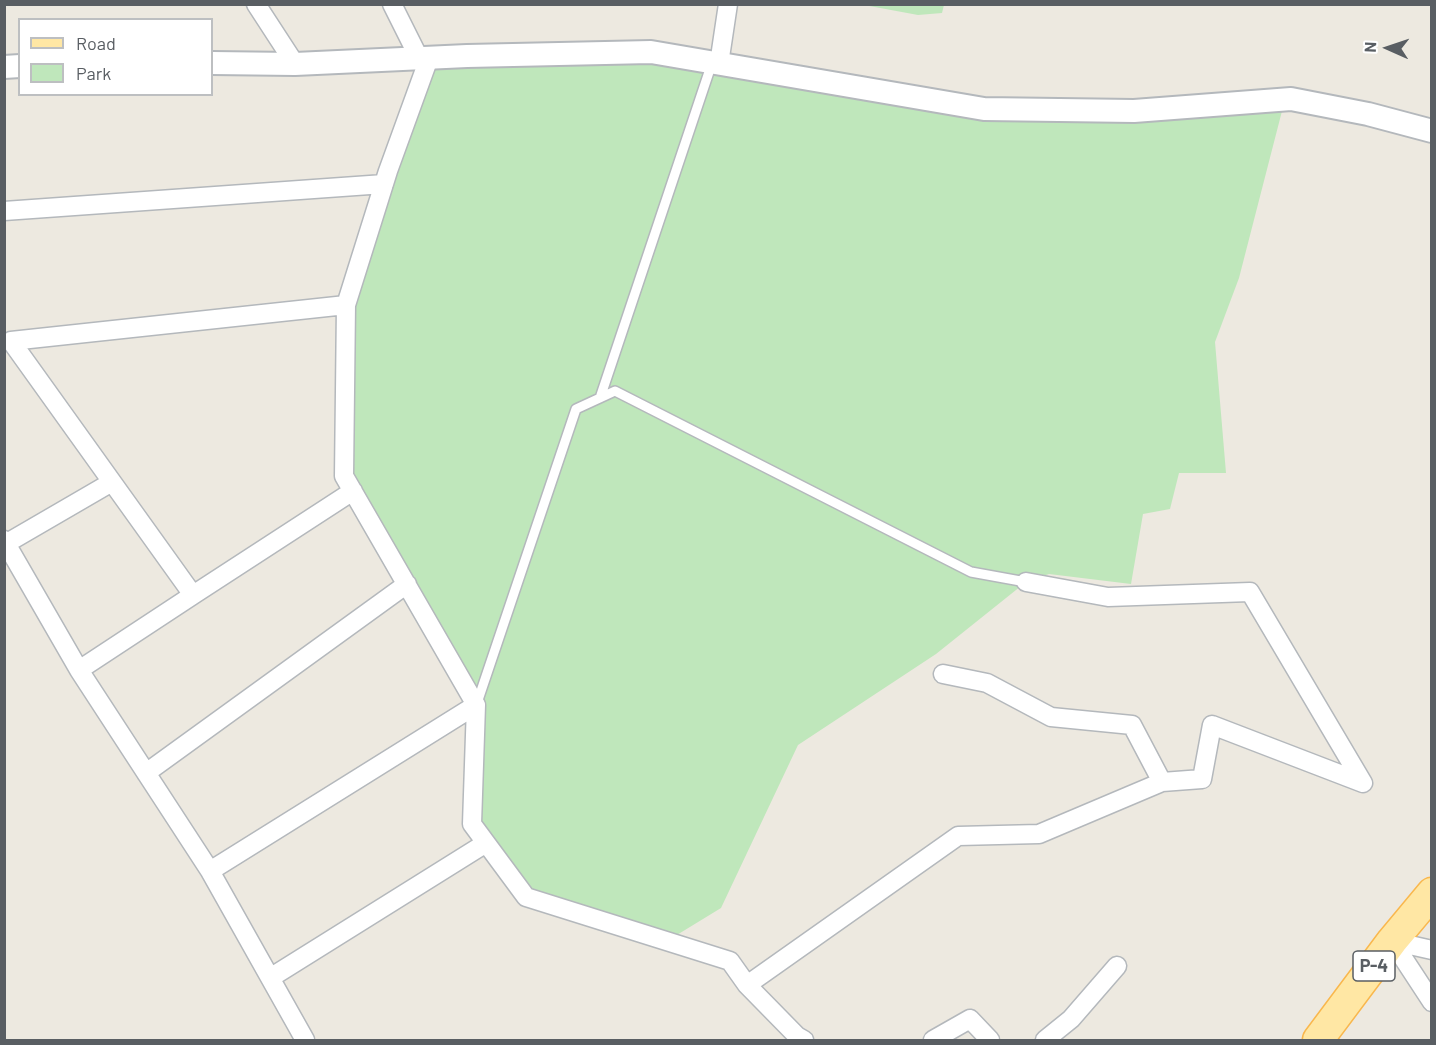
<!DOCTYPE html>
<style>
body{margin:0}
#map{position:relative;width:1436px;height:1045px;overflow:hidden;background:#ede9e0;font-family:Barlow,sans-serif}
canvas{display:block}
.frame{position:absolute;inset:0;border:6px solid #595e63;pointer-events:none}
.legend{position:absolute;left:18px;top:18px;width:195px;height:78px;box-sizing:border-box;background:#fff;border:2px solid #bdbfc1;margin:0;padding:8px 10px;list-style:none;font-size:18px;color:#595e63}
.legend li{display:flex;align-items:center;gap:12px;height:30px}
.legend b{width:30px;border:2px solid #bdbfc1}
.north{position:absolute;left:1358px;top:18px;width:60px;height:60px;-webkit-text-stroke:4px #fff;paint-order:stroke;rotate:273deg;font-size:16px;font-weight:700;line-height:24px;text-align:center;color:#595e63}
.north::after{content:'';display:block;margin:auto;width:21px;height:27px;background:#595e63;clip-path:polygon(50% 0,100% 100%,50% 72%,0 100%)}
</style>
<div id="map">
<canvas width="1436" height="1045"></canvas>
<div class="frame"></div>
<ul class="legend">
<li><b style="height:8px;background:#ffe7a4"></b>Road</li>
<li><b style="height:16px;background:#bfe7bb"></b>Park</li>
</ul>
<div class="north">N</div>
</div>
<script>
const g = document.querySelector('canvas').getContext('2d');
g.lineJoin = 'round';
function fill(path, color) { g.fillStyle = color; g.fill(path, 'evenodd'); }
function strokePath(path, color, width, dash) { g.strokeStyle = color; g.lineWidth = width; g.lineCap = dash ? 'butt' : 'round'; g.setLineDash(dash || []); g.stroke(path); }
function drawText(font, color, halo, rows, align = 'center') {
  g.font = font + ' Barlow,sans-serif'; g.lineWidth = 5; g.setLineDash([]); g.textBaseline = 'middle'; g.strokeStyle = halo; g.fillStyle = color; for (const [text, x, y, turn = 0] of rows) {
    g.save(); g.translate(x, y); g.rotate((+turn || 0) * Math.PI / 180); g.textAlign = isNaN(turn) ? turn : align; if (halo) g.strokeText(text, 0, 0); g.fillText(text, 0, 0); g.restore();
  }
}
const green = new Path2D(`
 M864 5 944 4V5L942 13 918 15Z
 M651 52 999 109 1282 111 1239 278 1215 342 1226 473H1179L1170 509 1143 514 1131 584 1049 574 1026 582 936 654 798 745 721 908 667 941 526 897 472 824 476 705 344 476 346 315 429 58Z`);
const service = new Path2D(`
 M600 398 712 63
 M477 703 576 409 615 391 971 572 1026 582`);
const minor = new Path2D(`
 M256 4 295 64
 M392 4 419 58
 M429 58 388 171 346 305 344 476 476 705 472 824 526 897 730 961 747 985 797 1036 804 1040
 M719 64 728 4
 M4 211 384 184
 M4 540 79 670
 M7 543 112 482
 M193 595 353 491
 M943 674 987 683 1051 717 1132 725 1162 782
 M146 773 407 584
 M210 871 476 705
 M1392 941 1432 1002
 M1392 941 1432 950
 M270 978 486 843
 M747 985 958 836 1039 834 1162 782 1202 779 1212 725 1363 783 1250 592 1108 597 1026 582
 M305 1040 210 871 79 670 193 595 11 341 346 305
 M933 1040 970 1019 990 1040
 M1045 1040 1071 1019 1117 966`);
const tertiary = new Path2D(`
 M212 63 295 64 467 56 651 52 984 109 1134 111 1291 99 1368 114 1432 131
 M4 67 20 66`);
const primary = new Path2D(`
 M1318 1040 1392 941 1432 893`);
const shields = [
 [1374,966,42]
];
const shieldNames = [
 ["P-4",1374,966]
];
fill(green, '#bfe7bb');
strokePath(service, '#b4b8bc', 12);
strokePath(minor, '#b4b8bc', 21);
strokePath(tertiary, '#b4b8bc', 26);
strokePath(primary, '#f9b74d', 33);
strokePath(service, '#fff', 9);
strokePath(minor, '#fff', 18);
strokePath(tertiary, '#fff', 22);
strokePath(primary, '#ffe7a4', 30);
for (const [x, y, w] of shields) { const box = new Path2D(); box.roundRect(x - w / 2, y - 15, w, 30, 4.5); g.fillStyle = '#fff'; g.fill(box); strokePath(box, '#595e63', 1.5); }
drawText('bold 18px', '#595e63', null, shieldNames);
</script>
